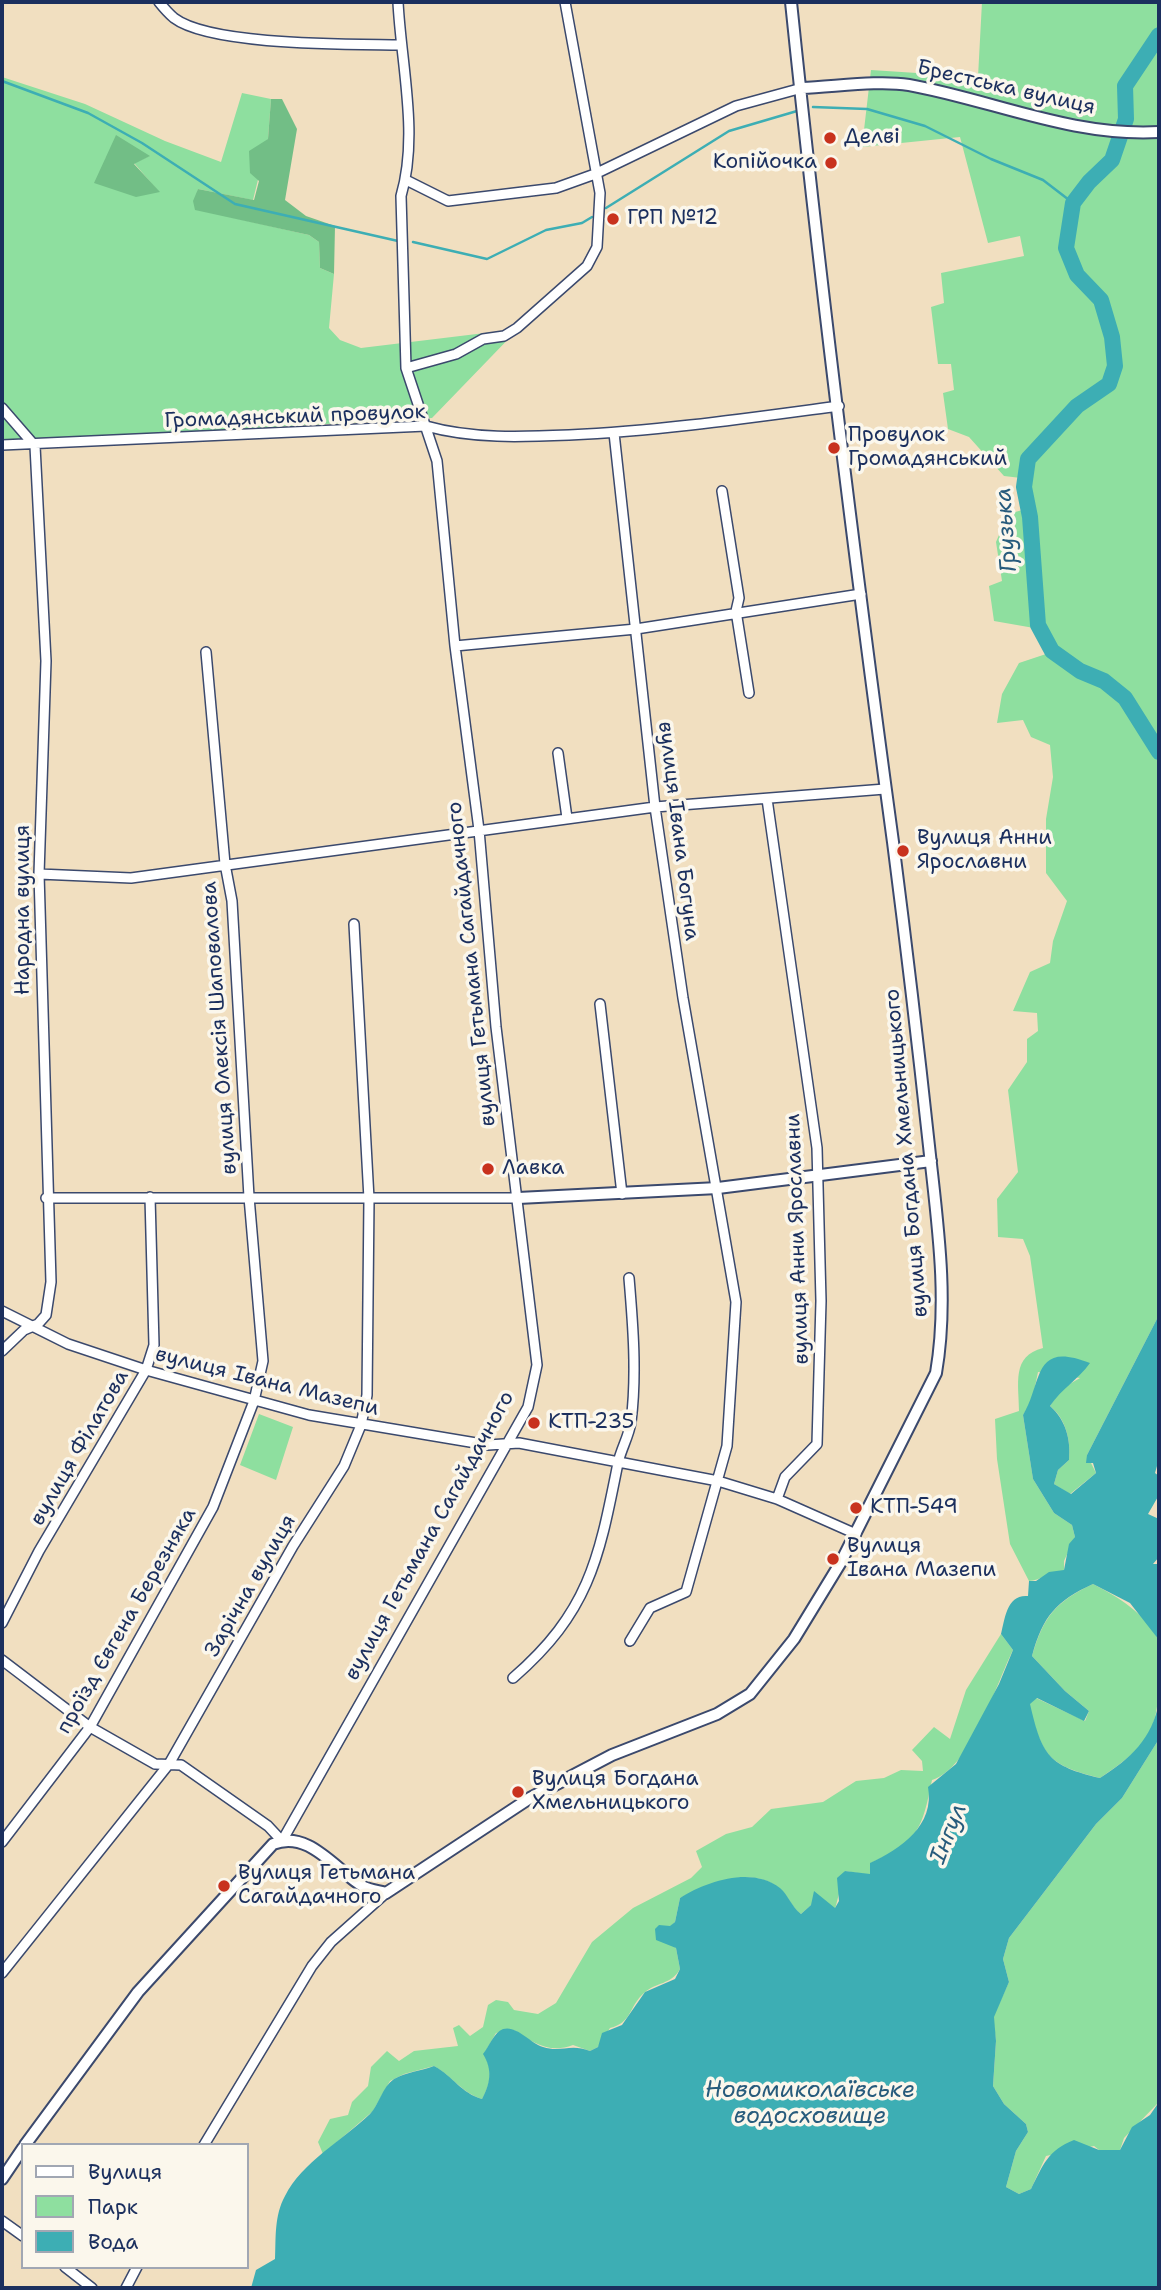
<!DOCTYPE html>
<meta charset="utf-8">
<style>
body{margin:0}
#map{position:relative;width:1161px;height:2290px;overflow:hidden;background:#f1dfc0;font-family:"Shantell Sans",sans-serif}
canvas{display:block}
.frame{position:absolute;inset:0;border:4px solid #1b2f5e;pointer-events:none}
.legend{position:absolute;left:21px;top:2143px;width:228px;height:126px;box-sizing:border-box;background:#fbf7ec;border:2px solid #a1a7b3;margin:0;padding:9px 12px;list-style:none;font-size:21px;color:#1b2f5e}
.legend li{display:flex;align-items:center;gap:14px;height:35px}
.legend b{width:35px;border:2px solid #a1a7b3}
</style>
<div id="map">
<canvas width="1161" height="2290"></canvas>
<div class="frame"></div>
<ul class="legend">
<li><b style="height:9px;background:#fff"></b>Вулиця</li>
<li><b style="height:19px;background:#8edf9f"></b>Парк</li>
<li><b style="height:19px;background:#3daeb4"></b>Вода</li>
</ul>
</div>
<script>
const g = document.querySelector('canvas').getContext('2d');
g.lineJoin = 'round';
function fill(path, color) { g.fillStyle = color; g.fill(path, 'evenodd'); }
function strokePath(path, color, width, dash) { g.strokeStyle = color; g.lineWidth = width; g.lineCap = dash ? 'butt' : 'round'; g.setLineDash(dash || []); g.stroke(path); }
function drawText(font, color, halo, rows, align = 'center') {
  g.font = font + ' "Shantell Sans",sans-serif'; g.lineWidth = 7; g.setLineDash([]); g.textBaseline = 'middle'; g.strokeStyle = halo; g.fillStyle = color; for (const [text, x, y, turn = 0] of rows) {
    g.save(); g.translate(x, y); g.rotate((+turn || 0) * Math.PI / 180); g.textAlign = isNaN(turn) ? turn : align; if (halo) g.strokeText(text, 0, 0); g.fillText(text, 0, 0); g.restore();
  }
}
const green = new Path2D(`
 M982 2H1159V1315L1087 1455 1096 1473 1070 1494 1054 1484 1058 1470 1069 1460C1071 1440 1066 1419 1050 1406L1061 1389 1080 1378 1038 1372 1032 1401 1023 1415 1033 1479 1054 1513 1072 1525 1075 1537 1064 1561V1571C1048 1572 1040 1581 1029 1581L1010 1544 997 1459 995 1419 1019 1411C1019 1384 1011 1356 1043 1348L1030 1256 1023 1239 998 1237 997 1199 1018 1172 1008 1090 1027 1062V1039L1038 1031 1037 1013 1013 1011 1030 972 1050 963 1053 941 1067 901 1046 873V819L1053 777 1050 745 1031 737 1023 720 997 723 1002 694 1019 663 1049 653 1034 628 994 621 989 586 1002 581 996 542 1008 514 1026 509 1021 478 1004 476 969 437 948 429 943 393 954 390 951 364H938L931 307 944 303 941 273 1024 256 1020 236 988 243 960 137 862 147 871 70 978 77Z
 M2 77 85 104 165 141 221 162 242 93 271 99 268 139 253 200 198 189 195 209 309 235 319 242 320 268 334 274 329 328 340 340 361 348 518 329 432 418 41 440 2 439ZM149 156 134 163 159 192 105 158Z
 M259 1414 293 1427 276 1480 240 1465Z
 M1093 1584C1120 1598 1143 1612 1158 1639 1161 1646 1159 1663 1159 1672 1159 1732 1149 1745 1100 1778 1048 1765 1042 1756 1029 1704L1036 1698 1085 1721 1089 1711 1065 1691 1032 1656C1044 1615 1056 1602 1093 1584Z
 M1001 1634 1013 1650C996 1684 971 1768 932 1780 922 1829 919 1841 871 1863L870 1875 845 1871 835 1909 811 1905 801 1914C791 1907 789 1896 780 1889 750 1864 711 1885 680 1898L675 1922 671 1926 670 1943 676 1948 680 1969C671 1985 656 1982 644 1993 629 2006 632 2023 610 2028L598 2047 590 2051 573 2045C550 2054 533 2043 514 2030L496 2033 484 2054C493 2070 491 2083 482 2099 462 2093 452 2076 434 2066L404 2074 390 2081 373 2111 323 2154 318 2142 330 2119 348 2115 352 2102 368 2086 371 2067 387 2051 399 2061 414 2051 458 2046 453 2028 459 2025 470 2036 483 2027 488 2005 496 2000 508 2002 514 2010 538 2014 556 2003 592 1942 633 1908 691 1878 702 1867 696 1851 726 1834 752 1827 771 1809 823 1802 856 1781 884 1778 901 1770 923 1771 922 1761 912 1750 934 1727 950 1739 966 1690Z
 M1159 1739V2102L1124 2138 1120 2150H1099L1094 2146 1046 2156 1031 2189 1019 2194 1006 2187 1016 2151 1028 2132 1026 2124 1004 2104 993 2086 996 2041 993 2017 1009 1982 1003 1959 1009 1938 1096 1824 1122 1798Z`);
const forest = new Path2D(`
 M271 99H282L297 129 285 200 306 216 335 226 334 274 320 268 319 242 309 235 195 210 193 201 198 189 254 200 259 181 250 173 249 151 268 139Z
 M116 135 150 156 134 164 160 192 136 197 94 183Z`);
const water = new Path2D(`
 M1159 1315V1459L1155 1473 1159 1476V1495L1148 1514 1159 1519V1557L1153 1564H1159V1640L1130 1603 1093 1584C1056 1601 1043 1616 1032 1656L1065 1691 1089 1711 1084 1721 1037 1698 1030 1704C1042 1756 1049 1766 1100 1778 1131 1758 1152 1739 1159 1702V1739L1122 1798 1096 1824 1009 1938 1003 1959 1009 1982 994 2017 996 2041 993 2086 1004 2104 1026 2124 1028 2132 1016 2151 1006 2187 1019 2194 1031 2189C1043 2165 1048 2150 1074 2140L1099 2150H1120L1132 2127 1150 2115 1159 2102V2288H251L256 2270 275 2259C276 2238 274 2216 285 2196 302 2162 343 2140 370 2114 379 2105 382 2087 394 2079 406 2072 421 2071 434 2066 454 2077 461 2093 482 2099 490 2084 493 2070 483 2054 489 2047 494 2032 503 2029 517 2025 530 2043 543 2047 561 2053 570 2043 590 2051L598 2047 602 2033 622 2025 645 1992 675 1979 680 1969 676 1948 656 1940 655 1929 659 1925 670 1926 675 1922 680 1898C707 1881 752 1866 780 1888 789 1896 791 1906 801 1914L811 1905 814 1891 835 1908 839 1901 837 1878 845 1871 870 1874V1863C901 1849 935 1825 928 1787L956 1764 999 1684 1013 1650 1001 1634C1005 1618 1007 1594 1028 1596L1029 1581H1036L1049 1572 1064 1570 1069 1544 1075 1537 1072 1525 1054 1513 1033 1479 1023 1415C1043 1382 1032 1340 1090 1363 1078 1380 1062 1388 1050 1406 1066 1420 1071 1440 1069 1460L1058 1470 1054 1484 1071 1494 1096 1473 1093 1463H1086L1087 1455Z`);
const stream = new Path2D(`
 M2 81 88 113 142 143 235 204 398 241
 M813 107 867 109 925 126 991 159 1043 180 1073 203
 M606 208 729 131 797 111
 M413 242 487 259 546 230 582 223 592 217`);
const river = new Path2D(`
 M1159 35 1125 86 1126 119 1112 160 1089 182 1073 203 1066 248 1077 275 1101 300 1112 337 1115 366 1109 384 1077 406 1028 459 1024 487 1030 517 1038 625 1052 651 1080 671 1104 681 1125 698 1159 752`);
const minor = new Path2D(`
 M159 2C163 7 168 13 174 18 211 46 351 44 400 45
 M406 180 448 201 556 188 595 174 736 106 802 88
 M406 368 456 354 483 339 504 336 517 328 587 266 597 247 600 193 565 2
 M2 408 35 446 46 661 39 874 51 1282 46 1315 38 1324 24 1330 2 1351
 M614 433 655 807 683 998 736 1302 727 1446 686 1592 650 1608 630 1641
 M2 445 426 426C472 439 522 437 569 435 659 431 749 418 839 406
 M722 491 739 598 736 611 749 693
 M455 646 636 629 861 594
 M558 753 567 818
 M767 799 817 1148 821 1301 817 1444 785 1477 777 1499
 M39 874 131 878 655 807 885 789
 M600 1004 622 1194
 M46 1198H518
 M2 1311 68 1344 146 1370 309 1415 488 1445 519 1443 718 1481 777 1499 856 1534
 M2 1623 39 1551 146 1370 154 1345 150 1197
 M2 1660 90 1727 155 1764 181 1765 268 1826 282 1841 528 1407 537 1365 496 1027 479 830 455 646 437 461 406 368 401 196C419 135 401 64 398 2
 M513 1678C590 1611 599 1558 618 1463 621 1449 629 1436 631 1422 637 1375 633 1325 629 1278
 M2 1842 90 1727 213 1507 254 1401 263 1361 249 1197 232 901 225 864 206 652
 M2 1973 169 1764 293 1546 344 1466 361 1425 367 1395 369 1199 354 924
 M204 2145 312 1966 331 1942 386 1893
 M2 2221 23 2236
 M65 2267 92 2288
 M126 2288 137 2267`);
const tertiary = new Path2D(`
 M802 88C834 87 878 80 909 85 992 100 1072 137 1159 132
 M518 1198 718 1188 931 1161
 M25 2145 138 1992 273 1844C309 1829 336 1871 364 1887 370 1890 379 1891 386 1893L530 1798 612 1755 717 1714 750 1694 794 1639 841 1562 936 1373C949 1298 937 1221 929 1146 918 1044 906 943 893 842 855 563 820 282 791 2
 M2 2179 23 2148`);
const markers = [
 [830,138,7,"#c8321e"],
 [831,163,7,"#c8321e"],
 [613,219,7,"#c8321e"],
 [834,448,7,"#c8321e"],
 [903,851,7,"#c8321e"],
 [488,1169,7,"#c8321e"],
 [534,1423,7,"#c8321e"],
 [856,1508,7,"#c8321e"],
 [833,1559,7,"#c8321e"],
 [518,1792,7,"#c8321e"],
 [224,1886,7,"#c8321e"]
];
const streetNames = [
 ["Брестська вулиця",1006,88,13],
 ["Громадянський провулок",295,417,-2],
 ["вулиця Івана Богуна",678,831,83],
 ["Народна вулиця",24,910,-90],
 ["вулиця Гетьмана Сагайдачного",472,964,-96],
 ["вулиця Олексія Шаповалова",220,1028,-94],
 ["вулиця Богдана Хмельницького",907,1153,-95],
 ["вулиця Анни Ярославни",798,1239,-92],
 ["вулиця Івана Мазепи",267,1382,14],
 ["вулиця Філатова",80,1448,-60],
 ["вулиця Гетьмана Сагайдачного",430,1536,-61],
 ["Зарічна вулиця",251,1586,-60],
 ["проїзд Євгена Березняка",127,1621,-60]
];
const poiNames = [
 ["Делві",844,138],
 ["Копійочка",817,163,"right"],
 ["ГРП №12",627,219],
 ["Провулок",848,436],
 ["Громадянський",848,460],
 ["Вулиця Анни",917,839],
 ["Ярославни",917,863],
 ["Лавка",502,1169],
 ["КТП-235",548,1423],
 ["КТП-549",870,1508],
 ["Вулиця",847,1547],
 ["Івана Мазепи",847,1571],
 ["Вулиця Богдана",532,1780],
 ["Хмельницького",532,1804],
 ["Вулиця Гетьмана",238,1874],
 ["Сагайдачного",238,1898]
];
const waterNames = [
 ["Грузька",1007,530,-94],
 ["Інгул",949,1834,-68],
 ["Новомиколаївське",810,2091],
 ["водосховище",810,2117]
];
fill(green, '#8edf9f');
fill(forest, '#72be86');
fill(water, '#3daeb4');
strokePath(stream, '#3daeb4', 2.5);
strokePath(river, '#3daeb4', 16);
strokePath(minor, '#3b496d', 12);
strokePath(tertiary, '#3b496d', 14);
strokePath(minor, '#fff', 9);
strokePath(tertiary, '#fff', 10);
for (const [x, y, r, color] of markers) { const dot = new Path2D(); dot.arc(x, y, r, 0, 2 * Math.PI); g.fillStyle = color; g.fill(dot); strokePath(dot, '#fbf7ec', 2.5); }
drawText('21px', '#1b2f5e', '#fbf7ec', streetNames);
drawText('21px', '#1b2f5e', '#fbf7ec', poiNames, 'left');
drawText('italic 23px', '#275b7c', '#fbf7ec', waterNames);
</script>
